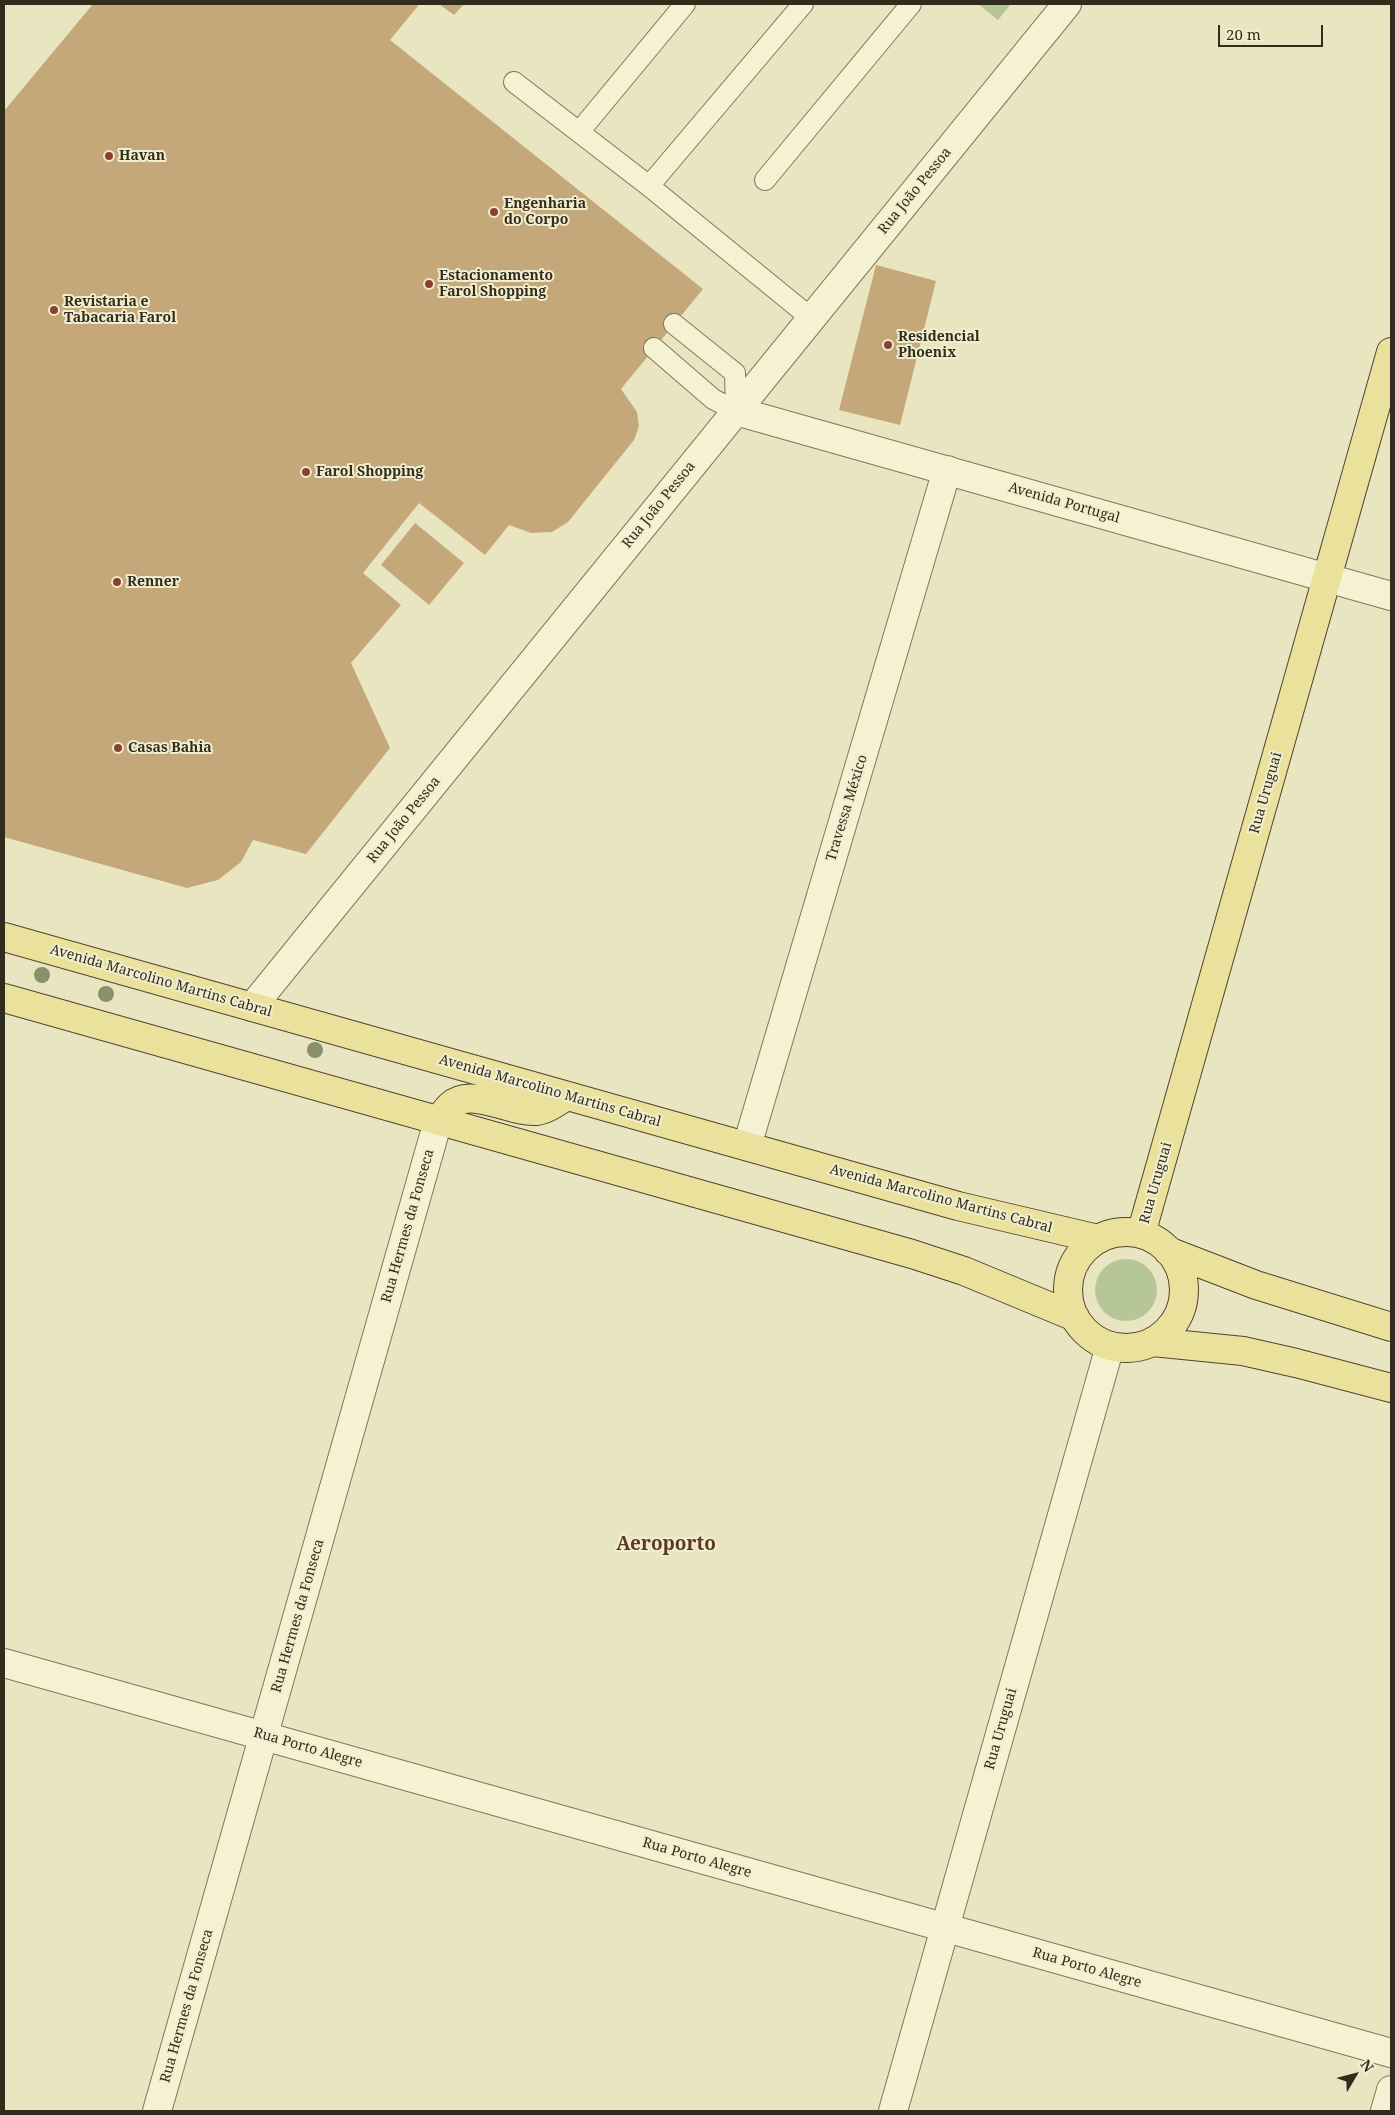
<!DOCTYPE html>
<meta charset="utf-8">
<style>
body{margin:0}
#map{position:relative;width:1395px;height:2115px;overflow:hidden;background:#e9e5c1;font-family:"Noto Serif",serif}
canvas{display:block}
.frame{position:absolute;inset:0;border:5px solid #322c1d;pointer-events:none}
.north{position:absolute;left:1330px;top:2050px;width:50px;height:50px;-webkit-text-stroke:4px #f1eed0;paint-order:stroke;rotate:53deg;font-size:14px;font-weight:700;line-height:20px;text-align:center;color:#322c1d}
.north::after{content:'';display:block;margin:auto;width:18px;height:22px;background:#322c1d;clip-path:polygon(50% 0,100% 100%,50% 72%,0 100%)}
.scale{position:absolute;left:1218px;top:25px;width:105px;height:22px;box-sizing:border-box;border:2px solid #322c1d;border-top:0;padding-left:6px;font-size:15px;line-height:18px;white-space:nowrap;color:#322c1d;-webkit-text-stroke:4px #f1eed0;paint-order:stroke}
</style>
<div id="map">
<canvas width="1395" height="2115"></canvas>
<div class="frame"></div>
<div class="north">N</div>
<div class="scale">20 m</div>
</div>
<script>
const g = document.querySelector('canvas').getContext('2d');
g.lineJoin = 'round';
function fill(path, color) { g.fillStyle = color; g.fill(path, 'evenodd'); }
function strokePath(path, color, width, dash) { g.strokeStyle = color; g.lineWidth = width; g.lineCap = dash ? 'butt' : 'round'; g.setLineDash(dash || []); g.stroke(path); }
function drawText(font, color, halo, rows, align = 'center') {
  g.font = font + ' "Noto Serif",serif'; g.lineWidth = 4; g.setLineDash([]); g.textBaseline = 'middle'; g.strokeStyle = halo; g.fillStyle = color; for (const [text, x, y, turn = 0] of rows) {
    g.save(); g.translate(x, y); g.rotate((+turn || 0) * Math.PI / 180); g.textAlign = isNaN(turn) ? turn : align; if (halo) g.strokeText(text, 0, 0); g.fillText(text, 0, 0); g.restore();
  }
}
const green = new Path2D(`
 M978 4H1011L998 20Z
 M1095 1290a31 31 0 1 1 62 0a31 31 0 1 1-62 0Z`);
const building = new Path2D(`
 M93 4H416L418 6 390 40 703 289 621 389 637 412 639 426 634 440 568 522 552 532 531 533 509 525 485 555 419 503 363 573 401 605 351 663 390 748 306 854 253 840 241 862 218 880 187 888 4 837V111Z
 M439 4H464L454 15Z
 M876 265 936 281 900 425 839 410Z
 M415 523 464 563 429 605 381 565Z`);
const service = new Path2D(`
 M514 82 649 186 811 318
 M579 132 685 4
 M765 180 911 4
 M649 186 803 4
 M654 348 713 399 736 411 735 373 674 324`);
const minor = new Path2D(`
 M736 411 1391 596
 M252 1007 1067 4
 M747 1146 947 470
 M4 1663 1391 2053
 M157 2111 438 1121
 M893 2111 1110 1346
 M1385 2111 1391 2090`);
const primary = new Path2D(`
 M4 937 958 1206 1098 1239
 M4 998 912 1254 964 1271 1075 1317
 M438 1121C442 1116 446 1110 450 1106 471 1086 511 1113 536 1111 547 1110 558 1101 567 1096
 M1068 1290a58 58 0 1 1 116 0a58 58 0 1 1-116 0Z
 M1141 1234 1391 352
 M1168 1251 1256 1285 1391 1327
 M1153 1342 1243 1351 1296 1363 1391 1388`);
const trees = [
 [42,975],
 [106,994],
 [315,1050]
];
const markers = [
 [109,156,5,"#8a4230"],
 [494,212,5,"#8a4230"],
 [429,284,5,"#8a4230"],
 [54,310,5,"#8a4230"],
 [888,345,5,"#8a4230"],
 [306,472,5,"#8a4230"],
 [117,582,5,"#8a4230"],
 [118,748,5,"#8a4230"]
];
const poiNames = [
 ["Havan",119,156],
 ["Engenharia",504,204],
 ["do Corpo",504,220],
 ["Estacionamento",439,276],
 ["Farol Shopping",439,292],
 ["Revistaria e",64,302],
 ["Tabacaria Farol",64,318],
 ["Residencial",898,337],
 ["Phoenix",898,353],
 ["Farol Shopping",316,472],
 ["Renner",127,582],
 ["Casas Bahia",128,748]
];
const streetNames = [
 ["Rua João Pessoa",915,191,-51],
 ["Avenida Portugal",1064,503,16],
 ["Rua João Pessoa",659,505,-51],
 ["Rua Uruguai",1266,793,-74],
 ["Travessa México",847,808,-73],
 ["Rua João Pessoa",404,820,-51],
 ["Avenida Marcolino Martins Cabral",161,981,16],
 ["Avenida Marcolino Martins Cabral",550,1091,16],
 ["Rua Uruguai",1156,1183,-74],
 ["Avenida Marcolino Martins Cabral",941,1199,15],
 ["Rua Hermes da Fonseca",408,1226,-74],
 ["Rua Hermes da Fonseca",298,1616,-74],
 ["Rua Uruguai",1001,1729,-74],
 ["Rua Porto Alegre",308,1748,16],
 ["Rua Porto Alegre",697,1858,16],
 ["Rua Porto Alegre",1087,1968,16],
 ["Rua Hermes da Fonseca",187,2006,-74]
];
const districtNames = [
 ["Aeroporto",666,1545]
];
fill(green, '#b7c697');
fill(building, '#c4a87a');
strokePath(service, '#81775a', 22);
strokePath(minor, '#81775a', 30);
strokePath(primary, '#4f442f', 30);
strokePath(service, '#f5f2d3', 20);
strokePath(minor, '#f5f2d3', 28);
strokePath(primary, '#eae19c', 28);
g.fillStyle = '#89916c';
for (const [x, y] of trees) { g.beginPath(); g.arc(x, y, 8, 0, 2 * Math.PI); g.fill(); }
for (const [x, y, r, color] of markers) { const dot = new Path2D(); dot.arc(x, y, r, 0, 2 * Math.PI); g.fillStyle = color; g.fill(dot); strokePath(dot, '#f1eed0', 2); }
drawText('bold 14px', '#322c1d', '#f1eed0', poiNames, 'left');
drawText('14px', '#322c1d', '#f1eed0', streetNames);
drawText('bold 19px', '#5b3921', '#f1eed0', districtNames);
</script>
